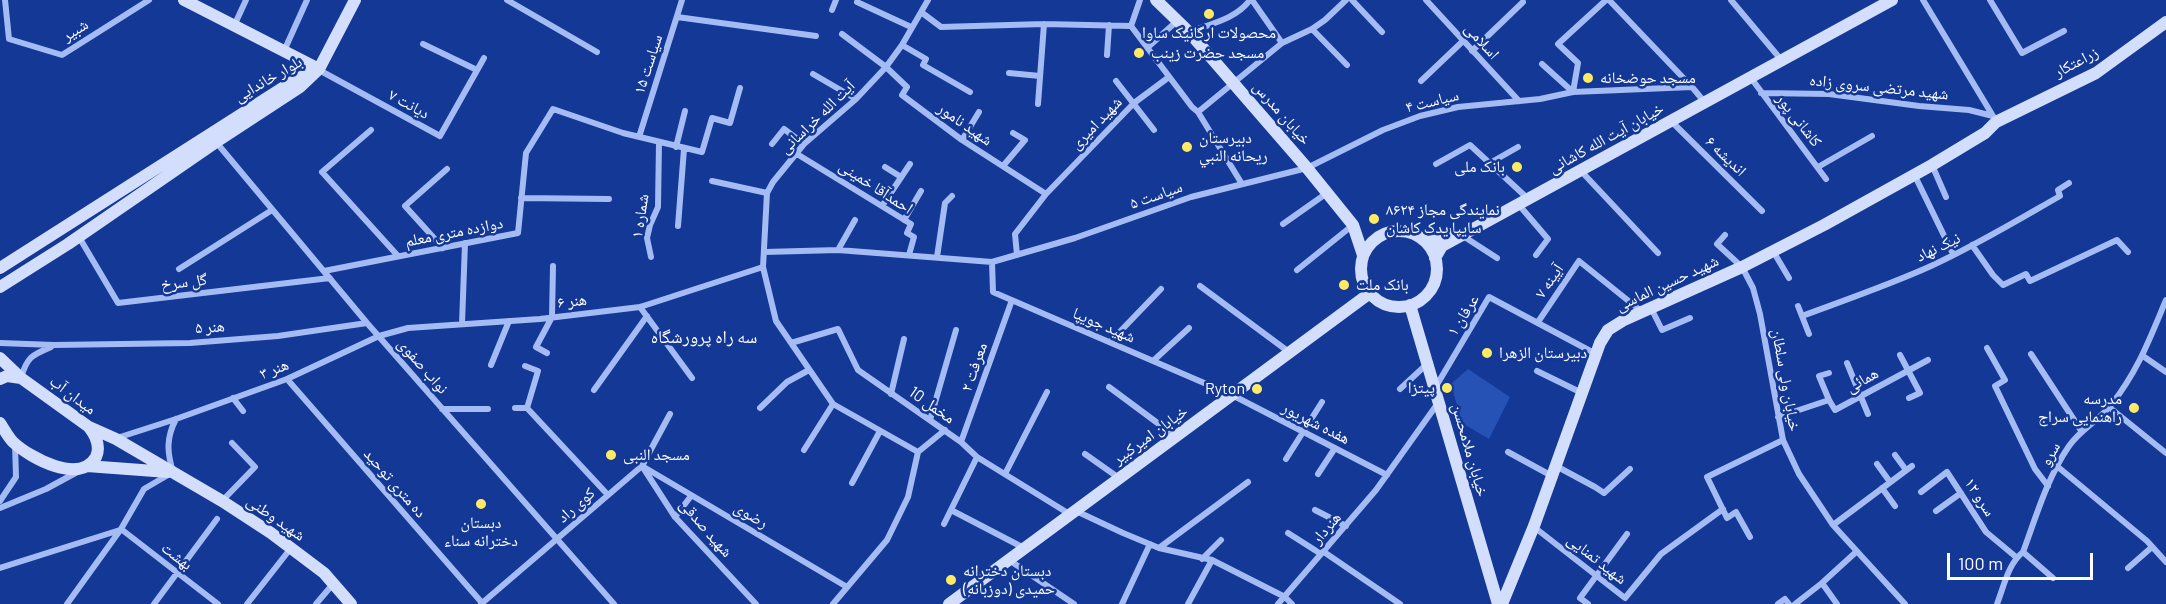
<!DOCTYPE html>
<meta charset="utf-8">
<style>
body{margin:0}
#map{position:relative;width:2166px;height:604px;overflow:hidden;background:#133896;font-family:Barlow,sans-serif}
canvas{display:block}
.scale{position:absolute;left:1947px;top:553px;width:146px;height:27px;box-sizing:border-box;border:3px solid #fff;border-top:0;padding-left:8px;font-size:18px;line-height:21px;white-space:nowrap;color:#fff;-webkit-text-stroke:4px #133896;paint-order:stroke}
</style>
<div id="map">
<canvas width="2166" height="604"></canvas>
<div class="scale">100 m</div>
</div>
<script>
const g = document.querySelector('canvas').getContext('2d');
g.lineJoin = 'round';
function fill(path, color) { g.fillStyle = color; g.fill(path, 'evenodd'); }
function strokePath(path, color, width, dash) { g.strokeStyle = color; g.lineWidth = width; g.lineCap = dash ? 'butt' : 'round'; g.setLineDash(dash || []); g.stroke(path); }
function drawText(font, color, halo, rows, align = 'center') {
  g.font = font + ' Barlow,"Noto Naskh Arabic",sans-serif'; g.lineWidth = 5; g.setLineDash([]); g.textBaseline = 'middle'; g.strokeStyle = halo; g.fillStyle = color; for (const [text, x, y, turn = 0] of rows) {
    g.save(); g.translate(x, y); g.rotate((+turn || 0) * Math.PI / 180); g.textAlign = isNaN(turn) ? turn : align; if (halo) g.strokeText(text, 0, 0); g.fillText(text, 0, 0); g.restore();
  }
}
const green = new Path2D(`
 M1468 369 1510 397 1489 439 1462 423 1451 384Z`);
const street = new Path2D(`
 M5 0 9 39 62 55 149 0
 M507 0 597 52
 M1252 0 1282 43
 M1352 0 1382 32
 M1426 0 1519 101
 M1609 0 1692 87
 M1731 0 1778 56
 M1923 0 1993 116
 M1990 0 2022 53 2064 31
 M857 2 911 27
 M832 10 836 0
 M921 12 941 27 1044 24 1131 26
 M677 17 816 36
 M234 26 246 0
 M1131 26 1192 107 1198 112 1242 184
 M1131 26 1140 0
 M1312 29 1347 65
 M1189 32C1210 24 1236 19 1250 0
 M842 34 886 67 907 87 902 95 962 140 1046 194
 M423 44 477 70
 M902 45 926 59 923 65 970 92
 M1147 48 1177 21
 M284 51 307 0
 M1472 51 1523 2
 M1107 55 1109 25
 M1542 64 1573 92
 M319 70 440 136 484 58
 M1009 73 1040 76
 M813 74 856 99
 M1751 78 1826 179
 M1116 81 1154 130
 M1421 81 1463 41
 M1573 92 1578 63 1558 44 1606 0
 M1761 93 1829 94 1919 106 1969 110 1993 116
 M1038 104 1044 24
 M1198 112 1282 43 1312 29 1325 20 1346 0
 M1671 121 1762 211
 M371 130 322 172 398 256
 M639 137 682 0
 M962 140 979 112
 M216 142 367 323 614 604
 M772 144 784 129 804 144
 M676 147 685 111
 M797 154 911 224 907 233 914 237 909 255
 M1490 163 1518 147
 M1436 164 1470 145 1524 195
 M1932 165 1946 197
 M1003 166 1025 140 1013 133
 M885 167 901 177
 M1818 167 1872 136
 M1581 171 1658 253
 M1914 174 1953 254
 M712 181 767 193
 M521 198 609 199
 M1519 205 1548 239 1536 255
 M882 206 910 164
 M904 220 921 191
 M1283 224 1327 193
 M678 226 684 149
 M1725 235 1717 244 1742 267 1753 288 1760 314 1783 440 1799 474 1833 525 1905 604
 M1463 236 1497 258
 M79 237 118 303 330 278
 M1972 245 1993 275 2003 285 2026 274 2030 281 2117 240 2128 252
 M443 248 405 206 447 169
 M838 250 855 220
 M1773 251 1789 278
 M765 252 838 250 992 262 1075 238 1191 197 1307 168 1383 130 1420 116 1458 107 1540 99 1573 92 1692 87 1702 99
 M1017 255 1015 234 1046 194 1134 103 1169 77
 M651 257 647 238 650 225 658 207 659 142
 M937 257 945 203 952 196
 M992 262 993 292 1232 395 1387 475
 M179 269 272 210
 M1297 270 1353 225
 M324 271 518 233 526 153 553 109 623 133 702 152 712 118 730 123 740 88
 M1200 286 1289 352
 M1798 306 1809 334
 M640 307 692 378
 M1651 308 1662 330 1690 318
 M1802 316C1845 300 1889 285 1931 266 1975 246 2018 220 2060 196L2058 190 2069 183
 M1538 322 1579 261 1641 311
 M462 324 465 243
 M1110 342 1161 289
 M0 343 54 345 190 343 278 336 367 323
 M791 343 838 329 858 370 961 442 977 457 1071 515
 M1987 348 2005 380 1995 386 2035 469 2048 486
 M547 353 536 347 552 317 553 266
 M2031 354 2082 432
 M1900 355 1920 393 1909 398
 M2143 356 2166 372
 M1153 361 1189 328
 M1847 363 1868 414
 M491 365 509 321
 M525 366 538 371 527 408 608 495
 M1537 371 1582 393
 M1829 373 1819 376 1829 400
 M21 378C27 357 32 355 51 347
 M287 379 483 604
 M1109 387 1175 436
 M1435 388 1489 297 1596 354
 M1400 389 1427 364
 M594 390 647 316
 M891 394 904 339
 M233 398 243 411
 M2109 407 2166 453
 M515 408H527
 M760 408 787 382 809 370
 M442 409H488
 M1778 417 1829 400 1835 410 1928 360
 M930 420 956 330
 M117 438 176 419 287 379 379 336 408 328 540 319 640 307 763 267
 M961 442 1012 300
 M804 450 833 404
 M918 452 833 404 776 321 763 267 767 193 773 182 804 144 856 99 886 67 902 45 928 0
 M1508 452 1552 476
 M1085 454 1119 478
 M1895 455 1906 470
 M1286 459 1322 402
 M1877 464 1890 482
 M642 466 847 587
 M1556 466 1595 487 1604 493 1630 469
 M2058 467 2147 541 2166 562
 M644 469 675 517 756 604
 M1005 474 1047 392
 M1318 474 1335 448
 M852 483 880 431
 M1882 488 1895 506
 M1921 492 1947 472 1986 532 2016 557
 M0 501 16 477 15 444
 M222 501 255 467 232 443
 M0 508 46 489 81 470
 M951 510 1024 548
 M1315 510 1346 526
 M1076 511 1123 533 1159 548 1212 560 1285 597 1292 604
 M1936 511 1961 493
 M675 517 691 496
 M944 524 977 457
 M1833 525 1912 466
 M1534 527 1625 598 1661 554 1723 509
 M121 529 218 604
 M1288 533 1321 554
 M1750 537 1736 512 1727 518 1707 477 1783 440
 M1159 548 1248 482
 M1324 552 1400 604
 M2023 552 2053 578
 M1202 559 1221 540
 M1009 560 1074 604
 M0 568 120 530
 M2128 568 2152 547
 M67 604 121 529 144 489 173 472C167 452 166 438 176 419
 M154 604 217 519
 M247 604 291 548
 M316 604 333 584
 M481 604 642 466 670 414
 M833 604 887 540 908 497 918 452 945 430
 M1122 604 1150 544
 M1188 604 1212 560
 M1278 604 1376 490 1438 403
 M1588 604 1580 598 1627 534
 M1778 604 1785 599 1789 604
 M1795 604 1822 583
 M1837 604 1822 583 1856 552
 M1997 604C2004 586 2008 564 2023 552 2036 517 2047 478 2069 446 2080 430 2099 420 2111 405 2138 371 2150 338 2166 300`);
const secondary = new Path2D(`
 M184 0 319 69
 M1156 0 1189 32 1307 168 1353 225 1363 255
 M1361 269a38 38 0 1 1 76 0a38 38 0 1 1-76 0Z
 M1426 242 1439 240 1450 234
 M1435 258 1442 246 1892 0
 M0 268 295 80 309 73
 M0 287 68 244 216 142 300 87 319 69 355 0
 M1410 305 1498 604
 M0 358 21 378
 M0 379 7 376 21 378 89 427C96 436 101 446 96 457 80 485 30 458 13 442 8 437 4 429 0 423
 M89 427 116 439 222 501 271 533 324 573 351 604
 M87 466 168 472
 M949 604 1370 293
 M1502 604 1534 526 1600 343 1608 330 1624 320 1742 267 1824 225 1932 165 1985 133 1996 122 2096 73 2166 22`);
const markers = [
 [1209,14,6,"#ffea65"],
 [1139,53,6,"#ffea65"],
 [1588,78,6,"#ffea65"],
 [1187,147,6,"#ffea65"],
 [1517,167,6,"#ffea65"],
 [1374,219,6,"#ffea65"],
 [1344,285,6,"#ffea65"],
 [1487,353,6,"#ffea65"],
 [1447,388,6,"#ffea65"],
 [1257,389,6,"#ffea65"],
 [2134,408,6,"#ffea65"],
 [611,455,6,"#ffea65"],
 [481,504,6,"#ffea65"],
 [951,580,6,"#ffea65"]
];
const streetNames = [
 ["شبیر",75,30,-32],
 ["اسلامی",1482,41,48],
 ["زراعتکار",2076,62,-28],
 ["سیاست ۱۵",648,64,-72],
 ["بلوار خاندایی",268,79,-30],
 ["شهید مرتضی سروی زاده",1879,87,6],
 ["سیاست ۴",1432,101,-14],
 ["دیانت ۷",409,104,29],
 ["خیابان مدرس",1282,113,49],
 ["آیت الله خراسانی",817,117,-44],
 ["کاشانی پور",1799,120,52],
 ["شهید امیری",1096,123,-46],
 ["شهید نامور",965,124,35],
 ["خیابان آیت الله کاشانی",1606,138,-29],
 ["اندیشه ۶",1726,156,44],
 ["احمدآقا خمینی",876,187,33],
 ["سیاست ۵",1156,195,-19],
 ["شماره ۱",640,216,-81],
 ["دوازده متری معلم",454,232,-11],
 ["نیک نهاد",1938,247,-26],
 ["آیینه ۷",1549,281,-56],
 ["گل سرخ",184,282,-7],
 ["شهید حسین الماسی",1667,283,-25],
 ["هنر ۶",572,301,-7],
 ["عرفان ۱",1463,315,-58],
 ["شهید جویپا",1104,325,23],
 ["هنر ۵",210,327,-4],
 ["نواب صفوی",423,366,49],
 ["معرفت ۲",974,367,-71],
 ["هنر ۳",274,369,-22],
 ["خیابان ولی سلطان",1786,380,80],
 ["همائی",1862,380,-29],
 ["میدان آب",73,395,37],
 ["مخمل 10",932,405,35],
 ["هفده شهریور",1316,423,27],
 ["خیابان امیرکبیر",1150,435,-36],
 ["خیابان ملامحسن",1470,450,74],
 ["سرو",2050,454,-61],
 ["ده متری توحید",395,483,49],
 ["سرو ۱۲",1980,497,57],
 ["کوی راد",576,505,-41],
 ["رضوی",751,515,30],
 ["شهید وطنی",276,518,35],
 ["شهید صدقی",706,528,49],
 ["هنردار",1326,528,-50],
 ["بهشت",177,556,38],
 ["شهید تمنایی",1597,559,38]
];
const poiNames = [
 ["محصولات ارگانیک ساوا",1209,33,"center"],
 ["مسجد حضرت زینب",1151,53],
 ["مسجد حوضخانه",1600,78],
 ["دبيرستان",1199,138],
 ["ريحانه النبي",1199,156],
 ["بانک ملی",1505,167,"right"],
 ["نمایندگی مجاز ۸۶۲۴",1386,210],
 ["سایپا یدک کاشان",1386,228],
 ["بانک ملت",1356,285],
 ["دبیرستان الزهرا",1499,353],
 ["پیتزا",1435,388,"right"],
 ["Ryton",1245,389,"right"],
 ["مدرسه",2122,399,"right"],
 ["راهنمایی سراج",2122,417,"right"],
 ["مسجد النبی",623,455],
 ["دبستان",481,523,"center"],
 ["دخترانه سناء",481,541,"center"],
 ["دبستان دخترانه",963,571],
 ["حمیدی (دوزبانه)",963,589]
];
const neighbourhoodNames = [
 ["سه راه پرورشگاه",704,337]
];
fill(green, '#2651b5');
strokePath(street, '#a4bbf3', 6);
strokePath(secondary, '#d3defc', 12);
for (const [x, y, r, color] of markers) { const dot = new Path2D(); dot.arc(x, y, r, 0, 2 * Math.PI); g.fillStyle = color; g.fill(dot); strokePath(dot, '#133896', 2); }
drawText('16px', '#fff', '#133896', streetNames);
drawText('16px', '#fff', '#133896', poiNames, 'left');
drawText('18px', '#fff', '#133896', neighbourhoodNames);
</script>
